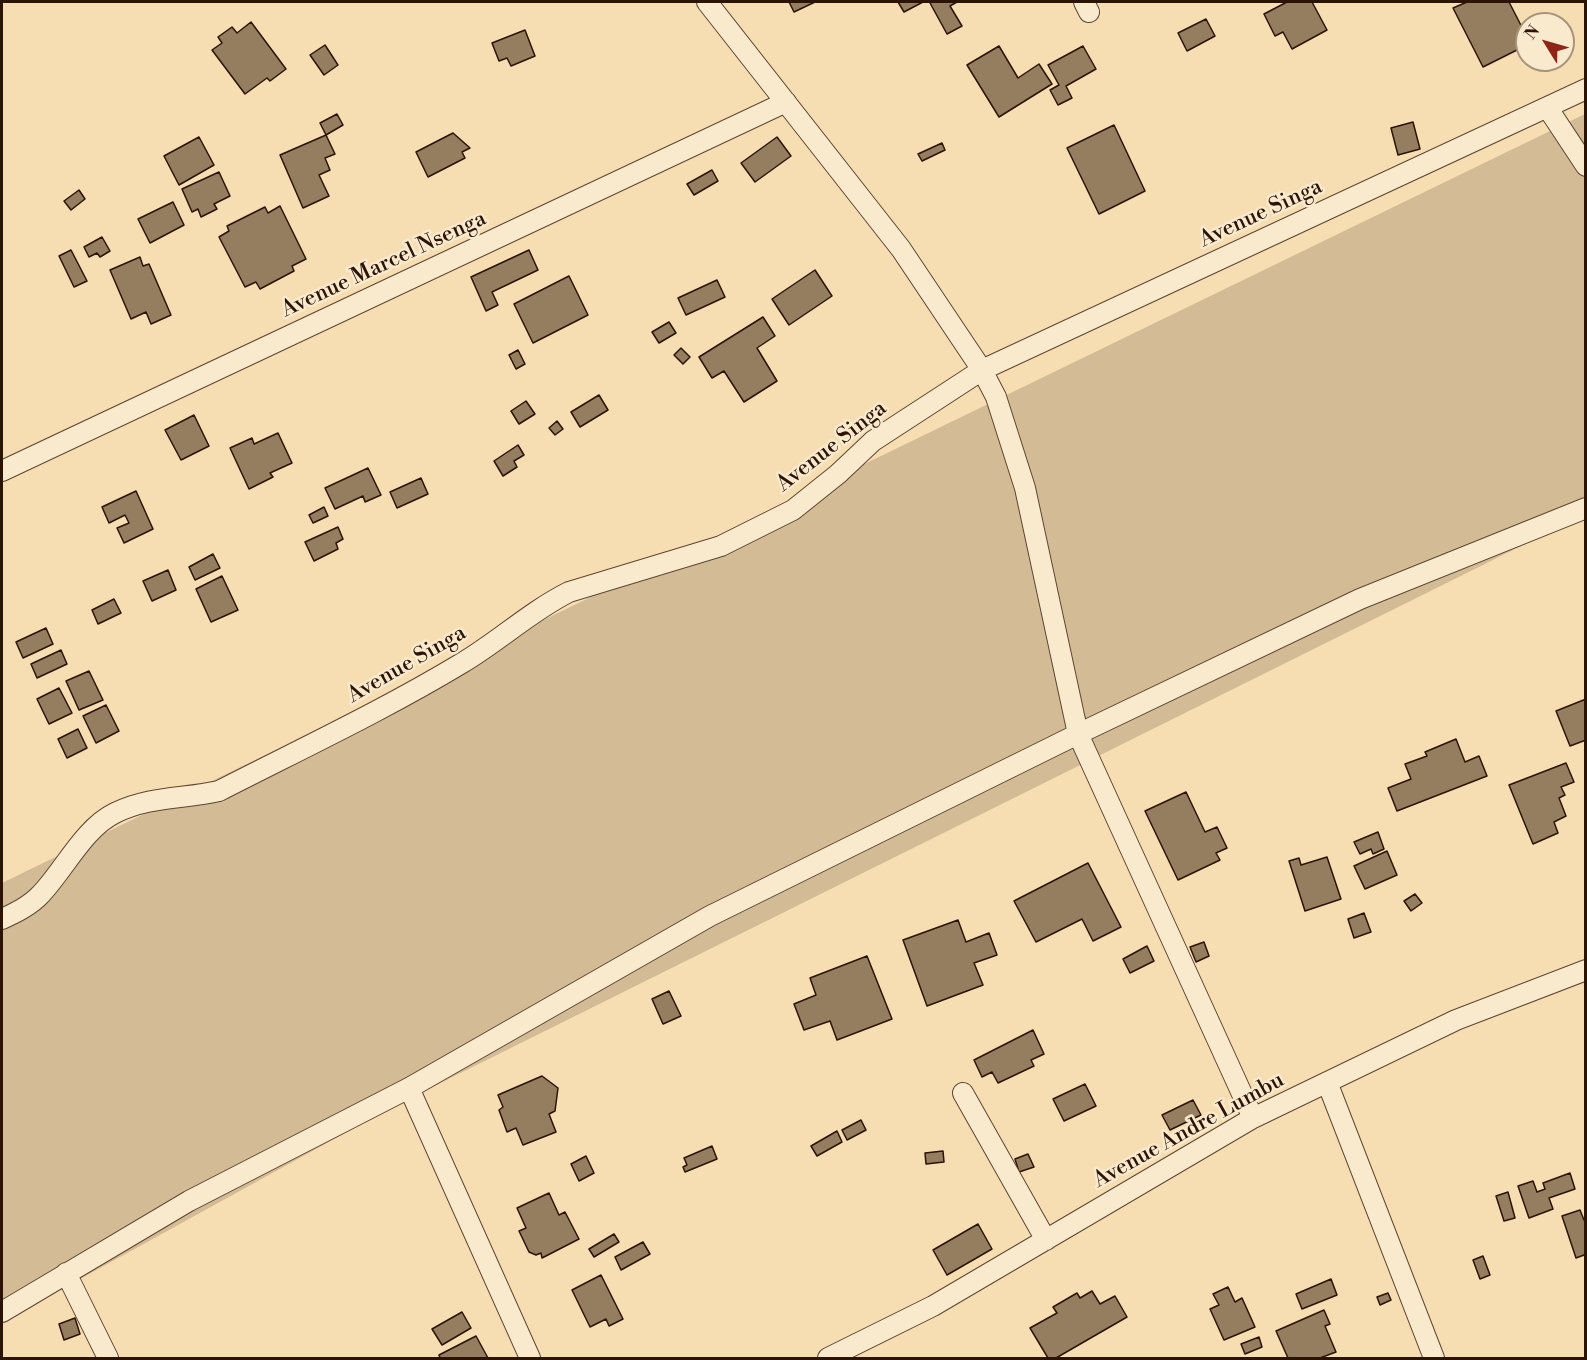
<!DOCTYPE html>
<style>
body{margin:0}
#map{position:relative;width:1587px;height:1360px;overflow:hidden;background:#f6ddb2;font-family:"Libre Bodoni",serif}
canvas{display:block}
.frame{position:absolute;inset:0;border:3px solid #2b1406;pointer-events:none}
.north{position:absolute;left:1515px;top:12px;width:60px;height:60px;box-sizing:border-box;background:#f9e9cd;border:2px solid #a7947d;border-radius:50%;rotate:307deg;font-size:16px;font-weight:700;line-height:24px;text-align:center;color:#2b1406}
.north::after{content:'';display:block;margin:auto;width:21px;height:27px;background:#8f2418;clip-path:polygon(50% 0,100% 100%,50% 72%,0 100%)}
</style>
<div id="map">
<canvas width="1587" height="1360"></canvas>
<div class="frame"></div>
<div class="north">N</div>
</div>
<script>
const g = document.querySelector('canvas').getContext('2d');
g.lineJoin = 'round';
function fill(path, color) { g.fillStyle = color; g.fill(path, 'evenodd'); }
function strokePath(path, color, width, dash) { g.strokeStyle = color; g.lineWidth = width; g.lineCap = dash ? 'butt' : 'round'; g.setLineDash(dash || []); g.stroke(path); }
function drawText(font, color, halo, rows, align = 'center') {
  g.font = font + ' "Libre Bodoni",serif'; g.lineWidth = 5; g.setLineDash([]); g.textBaseline = 'middle'; g.strokeStyle = halo; g.fillStyle = color; for (const [text, x, y, turn = 0] of rows) {
    g.save(); g.translate(x, y); g.rotate((+turn || 0) * Math.PI / 180); g.textAlign = isNaN(turn) ? turn : align; if (halo) g.strokeText(text, 0, 0); g.fillText(text, 0, 0); g.restore();
  }
}
const green = new Path2D(`
 M1585 114V517L1515 549 394 1106 2 1322V883Z`);
const building = new Path2D(`
 M789 2H815L794 12Z
 M898 2H923L904 12Z
 M932 2H957L950 6 962 26 947 34 930 3Z
 M1287 2H1312L1327 30 1292 49 1283 32 1275 36 1264 14Z
 M1467 2H1509L1527 37V45L1483 67 1453 8Z
 M1206 19 1215 36 1187 51 1178 33Z
 M251 22 286 69 270 81 267 78 245 94 212 50 222 43 218 37 232 27 237 33Z
 M525 30 535 56 511 66 507 58 499 61 492 43Z
 M325 45 338 65 324 75 310 55Z
 M999 46 1018 78 1039 64 1052 84 999 117 967 65Z
 M1083 46 1096 69 1066 86 1072 98 1058 105 1050 90 1059 85 1048 65Z
 M337 114 343 125 326 135 320 123Z
 M1413 122 1420 149 1398 155 1391 128Z
 M1114 125 1145 191 1099 214 1067 148Z
 M453 133 470 148 462 152 465 158 428 177 416 152Z
 M326 135 335 154 325 158 330 170 319 175 329 196 303 208 280 155Z
 M199 137 214 165 179 185 164 156Z
 M777 137 791 156 755 182 741 163Z
 M942 143 945 150 922 161 918 154Z
 M712 170 718 181 694 195 687 184Z
 M219 172 230 196 214 204 217 209 201 217 198 209 192 212 182 189Z
 M79 190 85 199 71 210 64 201Z
 M173 202 184 225 150 243 138 219Z
 M280 206 306 259 292 266 294 271 260 289 256 282 245 287 219 237 229 231 227 226 265 207 268 213Z
 M102 237 110 251 100 257 97 253 89 257 84 247Z
 M71 250 87 281 74 287 59 256Z
 M529 250 538 270 492 292 498 305 486 311 471 277Z
 M140 257 143 266 149 264 171 315 151 324 146 312 131 319 110 270Z
 M815 270 832 296 789 325 772 299Z
 M569 276 588 315 533 343 514 304Z
 M717 280 725 297 686 315 678 298Z
 M763 317 775 336 757 348 777 381 744 402 724 371 712 378 699 357Z
 M669 322 676 333 659 343 652 332Z
 M681 348 690 357 683 364 674 355Z
 M518 350 525 364 516 369 509 355Z
 M599 395 608 410 580 427 571 412Z
 M526 401 535 414 519 424 511 411Z
 M194 415 209 446 181 460 165 430Z
 M557 421 563 429 555 435 549 428Z
 M278 433 292 463 270 473 273 477 249 489 230 448 252 438 254 444Z
 M518 445 524 455 514 461 517 467 503 476 494 461Z
 M368 468 381 495 365 502 363 496 335 509 325 488Z
 M421 478 428 494 397 508 390 492Z
 M136 491 153 529 124 543 117 528 129 523 125 515 109 523 102 507Z
 M324 507 328 516 313 523 309 515Z
 M338 527 343 539 336 543 338 549 314 561 305 542Z
 M213 554 220 568 195 580 189 567Z
 M168 570 176 590 152 601 143 581Z
 M222 576 238 610 211 622 196 589Z
 M114 599 121 613 98 624 92 610Z
 M46 628 53 644 23 658 16 642Z
 M61 650 67 664 37 678 31 664Z
 M89 671 103 700 79 710 66 681Z
 M59 688 72 713 49 724 37 699Z
 M1586 699V740L1570 746 1556 711Z
 M106 705 119 731 96 743 83 716Z
 M78 729 87 748 67 758 58 739Z
 M1456 739 1465 762 1479 756 1487 776 1397 811 1388 788 1411 779 1405 764 1427 756 1425 752Z
 M1566 763 1574 782 1561 787 1565 795 1559 798 1566 816 1554 822 1558 833 1533 844 1509 785Z
 M1186 792 1205 832 1217 827 1227 848 1216 853 1220 860 1178 880 1145 811Z
 M1378 832 1384 849 1373 854 1371 849 1360 854 1354 842Z
 M1387 851 1397 875 1365 889 1354 866Z
 M1327 857 1341 899 1305 911 1289 861 1299 858 1301 865Z
 M1088 863 1121 927 1093 941 1082 919 1036 942 1014 901Z
 M1415 894 1422 903 1411 911 1404 901Z
 M1364 913 1371 932 1354 938 1348 919Z
 M958 920 966 942 989 933 997 955 974 963 983 985 927 1006 903 940Z
 M1204 942 1209 956 1196 962 1190 947Z
 M1147 946 1154 961 1130 973 1123 959Z
 M867 956 892 1019 837 1040 830 1021 804 1030 794 1004 816 995 810 978Z
 M669 991 681 1016 663 1024 652 999Z
 M1033 1030 1044 1054 1031 1060 1034 1066 998 1083 992 1072 982 1077 974 1060Z
 M542 1076 558 1088 555 1111 549 1114 556 1132 523 1145 516 1128 507 1132 499 1110 503 1107 498 1095Z
 M1085 1084 1096 1106 1064 1121 1053 1099Z
 M1193 1100 1201 1115 1170 1130 1162 1115Z
 M861 1120 866 1130 847 1140 842 1130Z
 M837 1131 842 1142 817 1156 811 1146Z
 M712 1146 717 1159 685 1172 683 1167 687 1165 684 1158Z
 M943 1151 944 1162 926 1164 925 1153Z
 M1028 1154 1034 1167 1019 1172 1015 1159Z
 M586 1156 594 1173 579 1181 571 1164Z
 M1570 1173 1575 1189 1549 1198 1553 1209 1529 1218 1518 1186 1533 1181 1537 1192 1545 1189 1543 1183Z
 M1508 1192 1515 1218 1504 1221 1496 1196Z
 M549 1193 559 1215 565 1212 579 1239 542 1258 541 1253 536 1255 529 1252 519 1231 526 1228 517 1208Z
 M1580 1210 1584 1220 1586 1219V1259L1584 1255 1576 1258 1562 1216Z
 M978 1224 992 1249 947 1275 933 1250Z
 M614 1234 619 1242 594 1257 589 1249Z
 M643 1242 650 1254 621 1270 615 1257Z
 M1483 1256 1490 1275 1480 1279 1473 1260Z
 M601 1275 623 1319 609 1326 606 1319 590 1327 572 1290Z
 M1331 1279 1337 1295 1302 1309 1296 1294Z
 M1228 1287 1235 1302 1242 1298 1255 1327 1224 1340 1210 1309 1219 1305 1213 1294Z
 M1092 1291 1100 1304 1115 1296 1127 1317 1056 1358H1048L1030 1328 1057 1313 1053 1307 1077 1293 1080 1298Z
 M1388 1293 1391 1300 1380 1305 1377 1297Z
 M1324 1310 1330 1324 1325 1326 1336 1352 1320 1358H1288L1276 1331Z
 M462 1312 471 1328 442 1345 432 1329Z
 M75 1318 80 1334 64 1340 59 1324Z
 M476 1336 488 1358H440L439 1355Z
 M1259 1337 1262 1347 1245 1354 1241 1344Z`);
const minor = new Path2D(`
 M707 2 901 249 982 370 996 397 1025 488 1078 734 1253 1118
 M1084 2 1089 12
 M1547 107 1586 166
 M2 471 786 102
 M2 919C15 913 30 906 41 894 64 870 84 828 115 813 149 796 184 799 219 791 301 749 384 710 462 663 499 641 531 611 569 592L721 546 793 510 838 474 873 441 982 370 1586 89
 M1327 1082 1434 1358
 M409 1088 530 1358
 M963 1093 1046 1240
 M66 1273 108 1358
 M2 1312 189 1201 409 1088 710 916 1078 734 1360 599 1586 508
 M828 1358 933 1306 1253 1118 1456 1020 1586 970`);
const streetNames = [
 ["Avenue Singa",1261,214,-25],
 ["Avenue Marcel Nsenga",384,265,-25],
 ["Avenue Singa",832,447,-38],
 ["Avenue Singa",407,665,-30],
 ["Avenue Andre Lumbu",1189,1131,-29]
];
fill(green, '#d3bb95');
fill(building, '#957d5f');
strokePath(building, '#2b1406', 1.5);
strokePath(minor, '#5e4631', 22);
strokePath(minor, '#f9e9cd', 20);
drawText('22px', '#2b1406', '#f9e9cd', streetNames);
</script>
